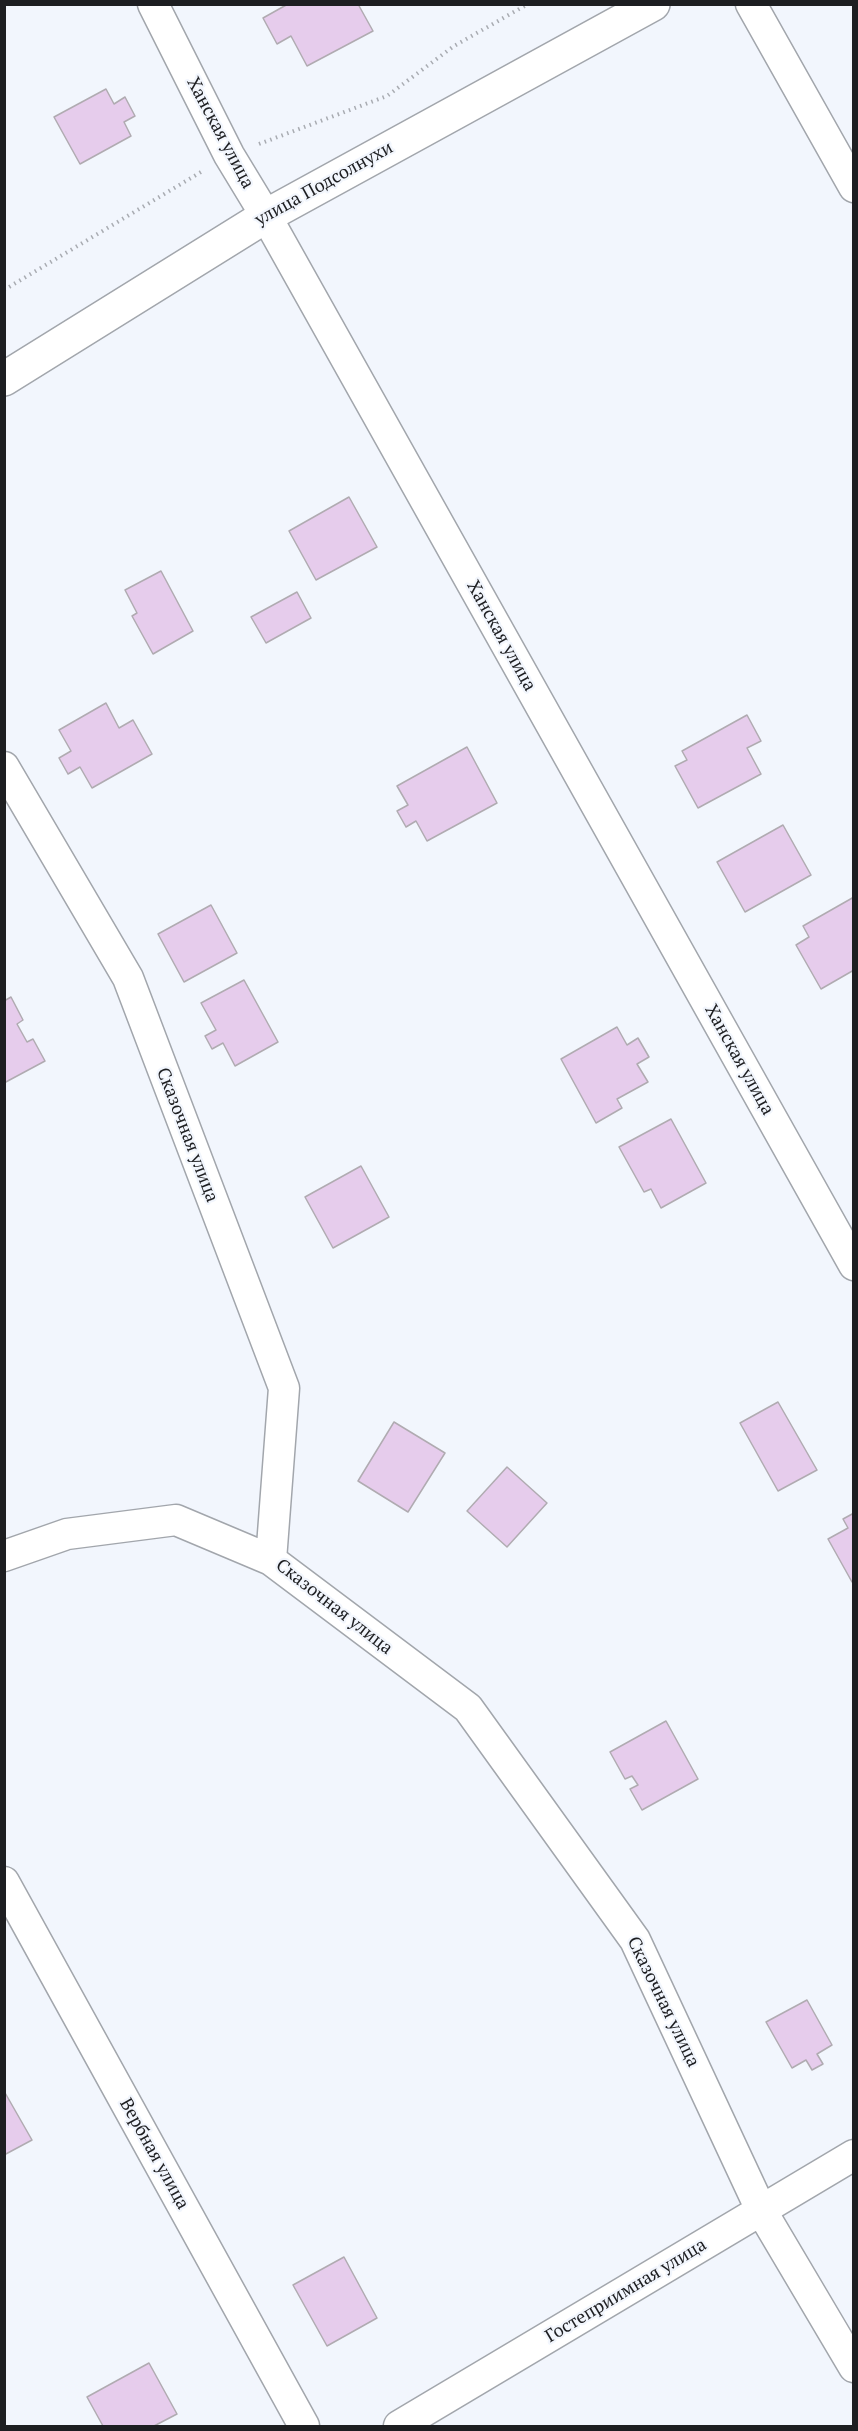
<!DOCTYPE html>
<meta charset="utf-8">
<style>
body{margin:0}
#map{position:relative;width:858px;height:2431px;overflow:hidden;background:#f2f6fd;font-family:"PT Serif",serif}
canvas{display:block}
.frame{position:absolute;inset:0;border:6px solid #1d1e21;pointer-events:none}
</style>
<div id="map">
<canvas width="858" height="2431"></canvas>
<div class="frame"></div>
</div>
<script>
const g = document.querySelector('canvas').getContext('2d');
g.lineJoin = 'round';
function fill(path, color) { g.fillStyle = color; g.fill(path, 'evenodd'); }
function strokePath(path, color, width, dash) { g.strokeStyle = color; g.lineWidth = width; g.lineCap = dash ? 'butt' : 'round'; g.setLineDash(dash || []); g.stroke(path); }
function drawText(font, color, halo, rows, align = 'center') {
  g.font = font + ' "PT Serif",serif'; g.lineWidth = 4.5; g.setLineDash([]); g.textBaseline = 'middle'; g.strokeStyle = halo; g.fillStyle = color; for (const [text, x, y, turn = 0] of rows) {
    g.save(); g.translate(x, y); g.rotate((+turn || 0) * Math.PI / 180); g.textAlign = isNaN(turn) ? turn : align; if (halo) g.strokeText(text, 0, 0); g.fillText(text, 0, 0); g.restore();
  }
}
const building = new Path2D(`
 M288 4H358L373 31 307 66 291 36 277 44 263 18Z
 M106 89 114 104 125 97 135 116 124 122 131 136 80 164 54 117Z
 M349 497 377 547 316 580 289 531Z
 M161 571 193 631 153 654 132 616 137 613 125 590Z
 M297 592 311 618 266 643 251 617Z
 M106 703 119 728 133 720 152 754 92 788 80 767 68 774 59 758 71 751 59 730Z
 M747 715 761 741 747 748 761 774 698 808 675 766 687 760 682 751Z
 M467 747 497 803 427 841 416 821 406 827 397 811 408 805 397 786Z
 M783 825 811 875 745 912 717 862Z
 M854 897V970L821 989 796 945 809 937 803 926Z
 M211 905 237 953 184 982 158 934Z
 M244 980 278 1042 235 1066 223 1043 212 1049 205 1036 216 1030 201 1003Z
 M11 997 23 1020 17 1024 27 1042 33 1039 45 1061 4 1083V1001Z
 M617 1027 627 1045 638 1038 649 1057 637 1064 648 1082 617 1099 622 1108 596 1123 561 1059Z
 M671 1119 706 1183 661 1208 651 1189 644 1192 619 1147Z
 M361 1166 389 1217 333 1248 305 1197Z
 M778 1402 817 1470 778 1491 740 1423Z
 M394 1422 445 1453 408 1512 358 1481Z
 M507 1467 547 1503 507 1547 467 1511Z
 M854 1513V1581L852 1582 828 1539 848 1528 843 1519Z
 M666 1721 698 1779 642 1810 630 1789 638 1785 632 1776 625 1779 610 1752Z
 M807 2000 832 2045 817 2054 823 2064 812 2070 806 2060 792 2068 766 2022Z
 M4 2091 32 2140 4 2155Z
 M344 2257 377 2318 327 2346 293 2285Z
 M149 2363 177 2414 154 2426H103L87 2397Z`);
const path = new Path2D(`
 M259 144 387 96 454 46 528 4
 M4 290 201 172`);
const minor = new Path2D(`
 M153 4 229 155 266 216 854 1265
 M751 4 854 187
 M4 767 128 978 284 1388 271 1560
 M4 1556 67 1534 176 1520 271 1560 468 1708 635 1940 761 2210 854 2367
 M4 1882 304 2426
 M399 2426 854 2155`);
const tertiary = new Path2D(`
 M4 379 266 216 653 4`);
const streetNames = [
 ["Ханская улица",220,133,62],
 ["улица Подсолнухи",324,184,-29],
 ["Ханская улица",501,636,61],
 ["Ханская улица",739,1060,61],
 ["Сказочная улица",187,1135,69],
 ["Сказочная улица",334,1607,38],
 ["Сказочная улица",663,2002,64],
 ["Вербная улица",154,2154,61],
 ["Гостеприимная улица",626,2291,-31]
];
fill(building, '#e6ccec');
strokePath(building, '#b0abb1', 1.5);
strokePath(minor, '#a2a6ac', 33);
strokePath(tertiary, '#a2a6ac', 36);
strokePath(path, '#a9acb2', 4, [1.5, 4.5]);
strokePath(minor, '#fff', 30);
strokePath(tertiary, '#fff', 33);
drawText('18px', '#1d1e21', '#f2f6fd', streetNames);
</script>
